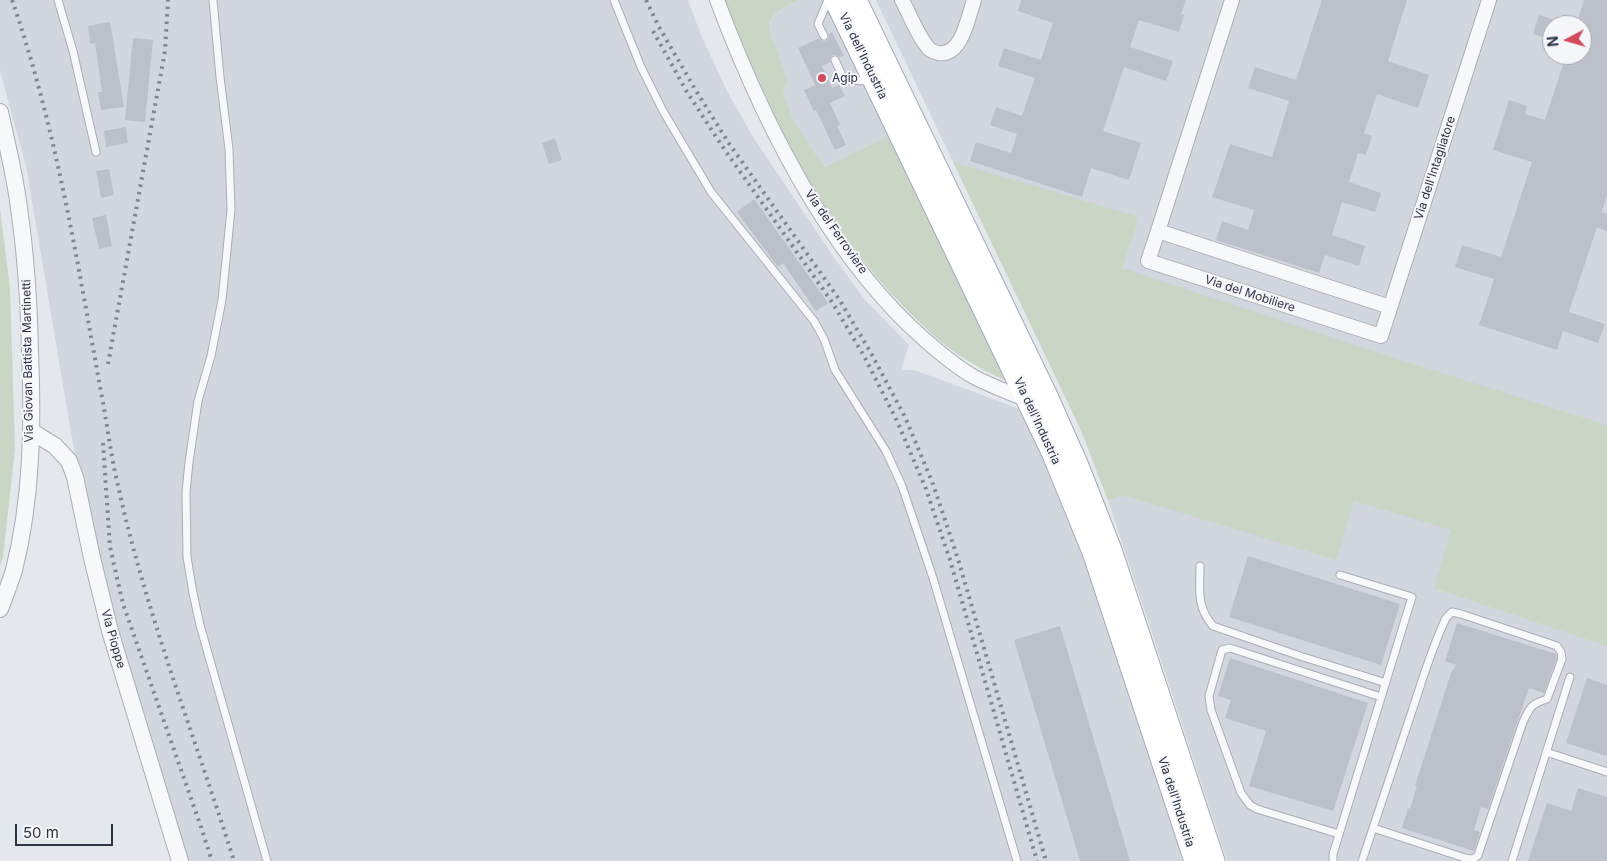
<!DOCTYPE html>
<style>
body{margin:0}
#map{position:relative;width:1607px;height:861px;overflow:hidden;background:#e4e7ec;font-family:Inter,sans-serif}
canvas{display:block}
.north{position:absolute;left:1542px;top:15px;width:50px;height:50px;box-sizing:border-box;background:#f4f6f9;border:1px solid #a4a8b1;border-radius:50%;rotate:264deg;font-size:14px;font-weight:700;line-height:20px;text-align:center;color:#2b3445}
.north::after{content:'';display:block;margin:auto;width:18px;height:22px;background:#d1495b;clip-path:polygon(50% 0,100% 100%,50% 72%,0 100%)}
.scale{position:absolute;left:15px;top:824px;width:98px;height:22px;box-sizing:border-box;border:2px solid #2b3445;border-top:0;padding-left:6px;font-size:15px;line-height:18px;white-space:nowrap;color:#2b3445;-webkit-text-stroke:4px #f4f6f9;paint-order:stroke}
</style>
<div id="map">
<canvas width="1607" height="861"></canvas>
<div class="north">N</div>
<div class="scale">50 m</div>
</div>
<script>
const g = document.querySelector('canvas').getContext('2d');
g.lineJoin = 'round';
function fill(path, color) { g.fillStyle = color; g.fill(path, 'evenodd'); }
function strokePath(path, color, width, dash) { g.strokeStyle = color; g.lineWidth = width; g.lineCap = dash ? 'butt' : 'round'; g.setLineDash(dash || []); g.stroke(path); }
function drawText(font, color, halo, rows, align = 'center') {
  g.font = font + ' Inter,sans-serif'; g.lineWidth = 4; g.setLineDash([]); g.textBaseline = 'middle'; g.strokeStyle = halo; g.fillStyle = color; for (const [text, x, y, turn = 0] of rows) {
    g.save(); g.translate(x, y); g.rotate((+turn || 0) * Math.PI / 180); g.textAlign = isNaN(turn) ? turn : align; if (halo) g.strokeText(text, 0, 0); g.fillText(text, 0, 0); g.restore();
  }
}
const built = new Path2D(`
 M0 0H688L701 35 727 91 753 137 835 259 865 300 909 345 901 370H913L931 376 1022 410 1067 511 1105 614 1186 861H187L106 596 92 542 72 438 26 166 0 71Z
 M799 0H826L891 135 824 167 794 121 783 92 788 81 772 38 770 27 769 22 775 15 785 7Z
 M876 0H1607V861H1227L1108 500 1080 428ZM1552 25H1582V55H1552Z`);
const green = new Path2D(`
 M725 0H799C788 5 776 11 769 22L772 38 788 81 783 92 794 121 824 167 891 135 1010 383C988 372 967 362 948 347 933 336 919 322 906 309 821 223 768 111 725 0Z
 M953 162 1139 217 1122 268 1382 354 1607 425V646L1434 588 1451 530 1354 501 1336 560 1123 495 1108 500 1080 428Z
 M0 209 10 288 15 449 3 557 0 566Z`);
const building = new Path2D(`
 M1021 0H1186L1181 14 1184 15 1179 32 1139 20 1130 47 1173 61 1166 81 1124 67 1103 131 1141 143 1129 180 1091 168 1082 197 970 161 976 142 1011 153 1017 134 990 125 996 107 1022 116 1035 78 998 66 1004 48 1041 60 1053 23 1018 11Z
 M1322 0H1407L1388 61 1429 75 1418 108 1377 94 1364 133 1372 136 1366 155 1358 153 1349 182 1381 193 1375 212 1342 202 1332 235 1365 246 1359 266 1325 255 1319 273 1216 240 1222 221 1248 230 1254 210 1212 197 1230 144 1272 157 1289 101 1248 88 1255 67 1296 80Z
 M1584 0H1607V195L1602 212 1607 214V231L1597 227 1569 312 1605 324 1598 343 1563 331 1557 350 1479 325 1494 279 1455 267 1462 245 1501 257 1532 162 1493 150 1509 100 1527 106 1525 114 1545 120 1566 55H1582V25H1576Z
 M1539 15 1552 19V40L1533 34Z
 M110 22 124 107 101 110 98 92H102L95 43 90 44 88 26Z
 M832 32 844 56 840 57 836 55H832L830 59V62L822 66 832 88 839 85 845 96 830 103 840 125 837 126 846 145 835 150 816 110 814 111 804 90 815 85 798 48 819 38 822 41H826L829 38V34Z
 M133 38 153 40 145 122 125 120Z
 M126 127 128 143 106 147 104 131Z
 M555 138 562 160 549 164 542 143Z
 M109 169 114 195 101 198 96 171Z
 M754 199 828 303 816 311 783 263 778 267 737 212Z
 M106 215 112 246 99 249 92 218Z
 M1248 556 1400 604 1381 665 1229 617Z
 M1457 623 1556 654 1557 658 1544 693 1529 688 1488 809 1481 807 1474 830 1480 832 1474 851 1402 828 1408 808 1410 809 1417 786H1415L1451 673 1456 665 1445 661Z
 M1060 626 1130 861H1080L1014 640Z
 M1230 658 1368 703 1333 811 1249 786 1266 731 1225 718 1231 700 1218 696Z
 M1587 678 1607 685V756L1566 743Z
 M1578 788 1607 797V861H1528L1547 803 1571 811Z`);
const service = new Path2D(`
 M58 0 73 51 96 152
 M213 0 220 77 229 149 231 210 222 300 211 356 198 401 189 462 186 492 187 557 193 593 200 625 267 861
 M614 0 641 67 663 111 711 192 814 321 824 339 835 370 886 451 902 486 933 578 1017 861
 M824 36 818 24 828 0
 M835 60 844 80 869 81
 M1200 566C1200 590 1196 606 1213 626L1300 656 1386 683
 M1546 752 1607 772
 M1339 834 1257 809 1250 805 1241 793 1211 710 1209 696 1222 650 1230 648 1381 697
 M1333 861V854L1412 597 1340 575
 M1362 861C1379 810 1396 759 1413 708 1423 678 1432 647 1446 618L1452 612 1461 614 1557 646 1561 652 1562 659 1547 699C1531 704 1530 707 1523 722L1478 855C1474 860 1471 859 1465 858L1373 828
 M1512 861 1570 677`);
const minor = new Path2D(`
 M717 0C762 120 827 254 925 340 940 353 956 367 974 377 991 386 1011 393 1029 401
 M902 0C910 15 916 32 926 45 929 50 933 52 938 53 962 57 968 17 974 0
 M1232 0 1158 231 1390 307
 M1158 231 1148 261 1381 336 1489 0`);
const tertiary = new Path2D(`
 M0 112C7 144 15 176 19 208 26 256 29 304 30 352 33 424 32 499 14 570 10 583 5 596 0 609
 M31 431 55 446 69 461 75 477 92 558 110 631 180 861`);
const primary = new Path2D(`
 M835 0 1052 452 1093 552 1195 861
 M856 0 1047 396 1078 466 1111 550 1214 861`);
const rail = new Path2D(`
 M12 0C56 127 77 260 101 392 107 422 110 451 117 481 145 611 194 734 234 861
 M646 0 659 27 695 89 728 142 839 299 871 353 905 417 933 484 958 559 1046 861
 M653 31 687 92 722 146 832 302 864 356 897 421 926 489 950 560 1037 861
 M108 364 165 51 168 0
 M103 443 110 547 123 604 201 827 212 861`);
const markers = [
 [822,78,5,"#d1495b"]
];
const streetNames = [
 ["Via dell'Industria",863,56,64],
 ["Via dell'Intagliatore",1435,168,-72],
 ["Via del Ferroviere",836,232,55],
 ["Via del Mobiliere",1250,294,18],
 ["Via Giovan Battista Martinetti",28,361,-91],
 ["Via dell'Industria",1037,421,65],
 ["Via Pioppe",113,639,74],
 ["Via dell'Industria",1176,802,72]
];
const poiNames = [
 ["Agip",832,78]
];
fill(built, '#d2d6de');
fill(green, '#c9d6c5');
fill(building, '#bbc0ca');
strokePath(service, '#a9aeb7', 9);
strokePath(minor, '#a9aeb7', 16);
strokePath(tertiary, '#a9aeb7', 18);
strokePath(primary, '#a3abb8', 23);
strokePath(service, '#f7f8fa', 7);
strokePath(minor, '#f7f8fa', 14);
strokePath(tertiary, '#f7f8fa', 16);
strokePath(primary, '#fff', 21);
strokePath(rail, '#7d8696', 4, [2.5, 5]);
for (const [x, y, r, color] of markers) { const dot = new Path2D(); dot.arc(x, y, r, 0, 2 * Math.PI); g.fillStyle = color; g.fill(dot); strokePath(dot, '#f4f6f9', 2); }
drawText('12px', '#2b3445', '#f4f6f9', streetNames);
drawText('12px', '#2b3445', '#f4f6f9', poiNames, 'left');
</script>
